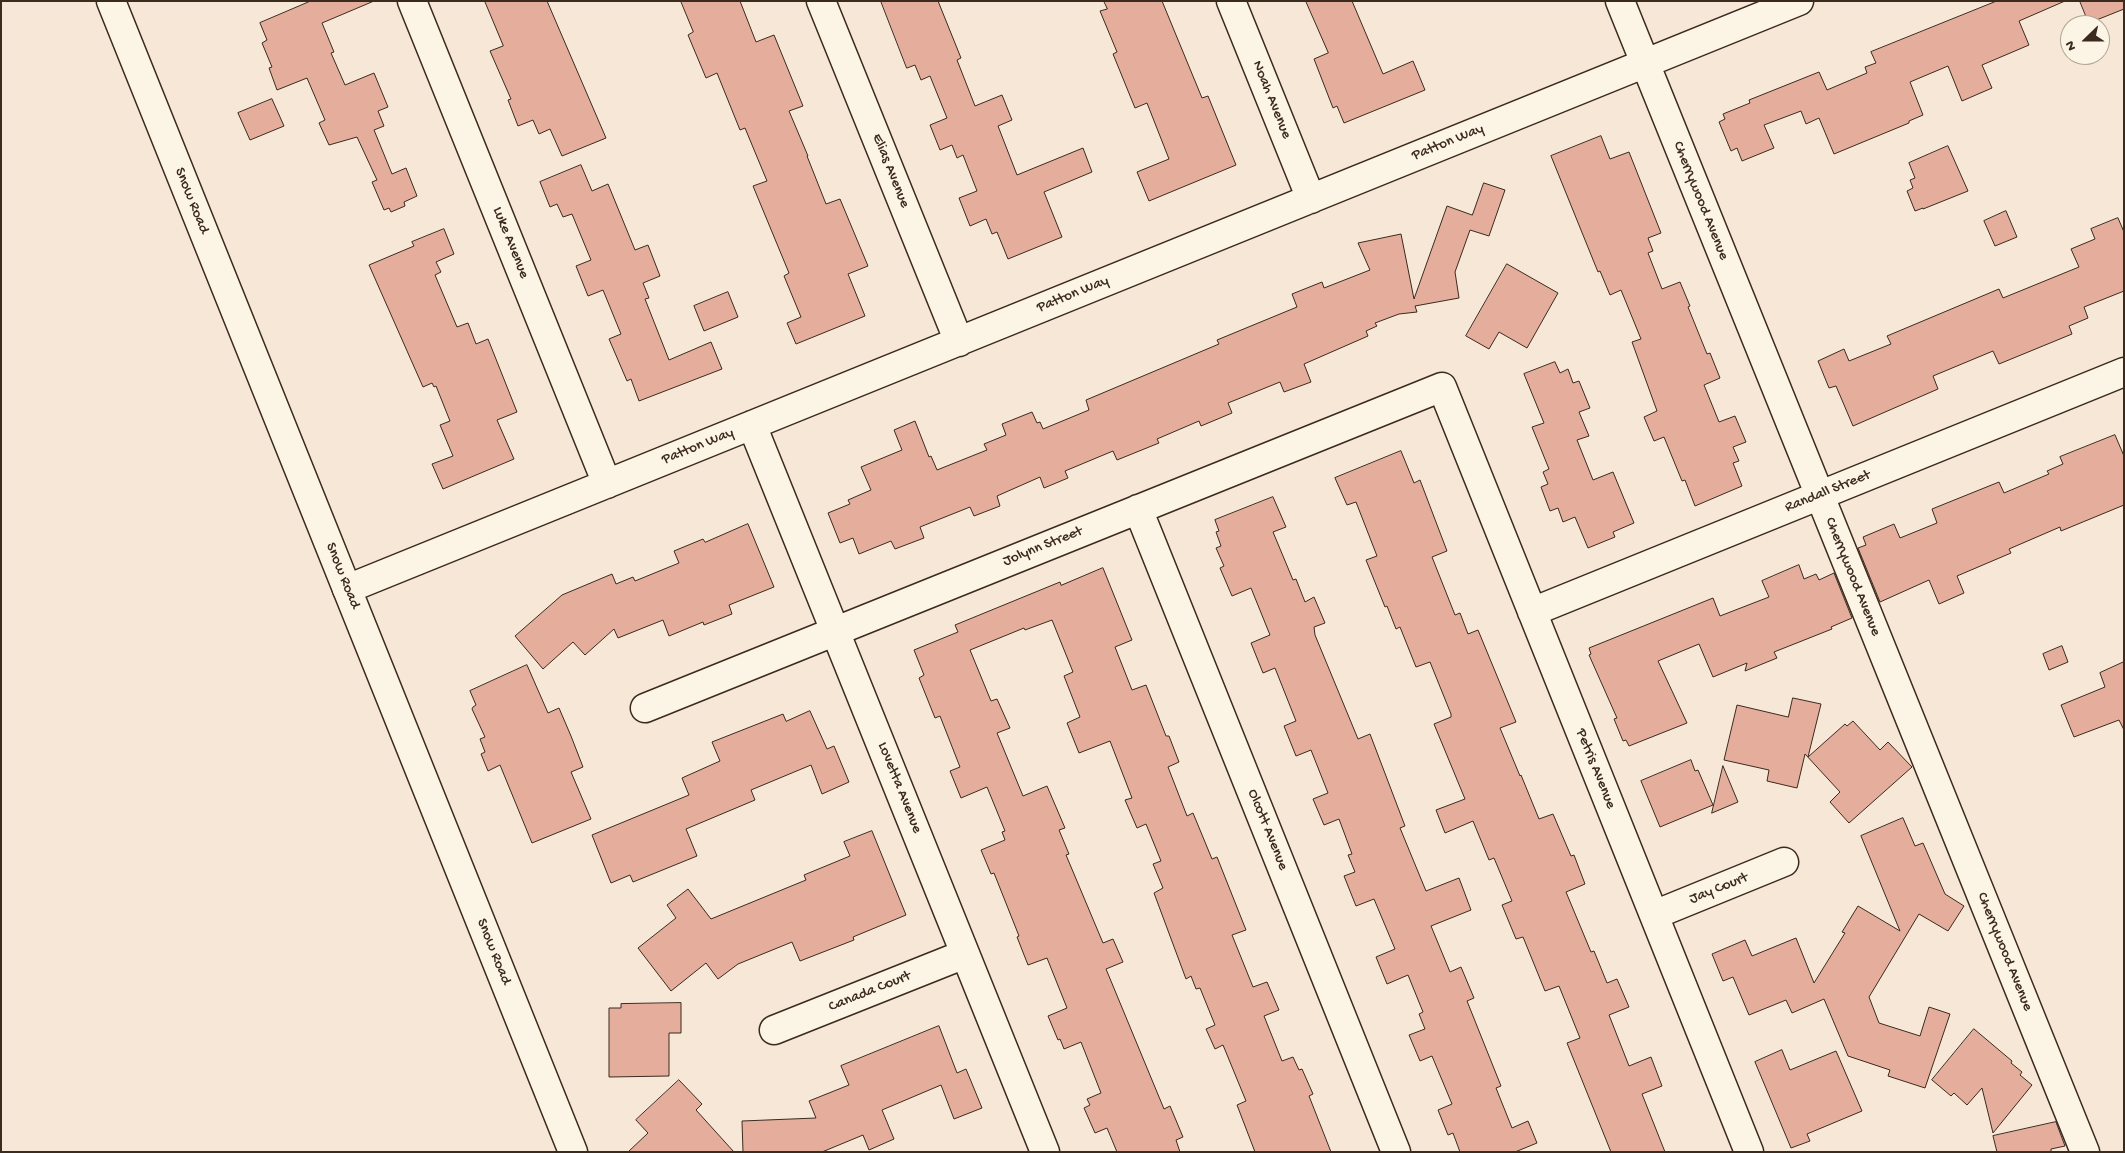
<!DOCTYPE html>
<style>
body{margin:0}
#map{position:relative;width:2125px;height:1153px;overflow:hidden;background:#f7e7d6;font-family:"Gochi Hand",sans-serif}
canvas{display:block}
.frame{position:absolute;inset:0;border:2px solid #3b2a1e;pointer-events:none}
.north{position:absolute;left:2060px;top:15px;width:50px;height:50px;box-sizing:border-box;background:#fcf5e5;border:1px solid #afa495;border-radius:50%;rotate:248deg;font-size:14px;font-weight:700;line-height:20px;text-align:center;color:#3b2a1e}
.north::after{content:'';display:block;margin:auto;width:18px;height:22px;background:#3b2a1e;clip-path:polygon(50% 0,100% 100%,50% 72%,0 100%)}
</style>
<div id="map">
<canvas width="2125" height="1153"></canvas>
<div class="frame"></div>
<div class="north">N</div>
</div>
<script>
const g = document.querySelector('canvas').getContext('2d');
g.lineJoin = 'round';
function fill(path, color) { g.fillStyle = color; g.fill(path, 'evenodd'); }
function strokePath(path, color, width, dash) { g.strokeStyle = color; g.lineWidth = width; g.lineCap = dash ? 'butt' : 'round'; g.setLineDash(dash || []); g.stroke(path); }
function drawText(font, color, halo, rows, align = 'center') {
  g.font = font + ' "Gochi Hand",sans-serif'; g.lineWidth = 4; g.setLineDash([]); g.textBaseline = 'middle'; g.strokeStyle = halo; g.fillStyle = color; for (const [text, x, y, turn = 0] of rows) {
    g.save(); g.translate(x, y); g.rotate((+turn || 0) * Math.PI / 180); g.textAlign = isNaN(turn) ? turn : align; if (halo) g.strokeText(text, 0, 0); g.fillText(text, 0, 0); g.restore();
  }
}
const building = new Path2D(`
 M311 1H374L322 23 334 52 331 53 345 85 374 73 388 107 378 111 384 126 374 130 392 174 406 168 417 196 404 202 405 206 391 212 389 208 384 210 372 182 377 180 357 137 329 145 319 123 325 120 307 78 277 90 269 68 272 67 262 43 267 40 260 23Z
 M485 1H547L606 138 562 156 550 129 539 134 533 120 518 126 508 100 511 99 490 51 503 46Z
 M681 1H740L756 42 774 35 803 106 789 111 808 156H807L826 204 840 199 868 266 848 274 865 316 796 344 787 323 801 317 784 276 789 273 753 186 767 181 745 128 740 130 717 73 706 78 688 35 693 32Z
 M881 1H938L961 58 957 60 975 106 1002 95 1012 120 998 126 1017 175 1083 148 1092 172 1044 192 1062 237 1008 259 997 232 992 234 986 219 970 226 959 198 977 191 963 155 957 158 952 145 940 150 930 125 947 118 930 76 921 80 915 65 907 68Z
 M1104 1H1162L1202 98 1208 96 1236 165 1149 201 1137 172 1169 159 1147 103 1135 108 1113 54 1117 52 1100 11 1107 9Z
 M1306 1H1352L1383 74 1413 61 1425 90 1344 123 1337 106 1333 108 1314 59 1328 53Z
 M1997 1H2065L2019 21 2029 45 1982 65 1992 88 1962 101 1948 66 1910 82 1923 115 1909 121V123L1834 154 1819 118 1806 124 1801 111 1764 125 1774 148 1742 161 1737 148 1731 151 1719 122 1725 119 1723 114 1750 103 1749 100 1819 72 1827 90 1867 73 1865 67 1876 63 1871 52Z
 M2080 1H2124V9L2089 23Z
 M272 99 284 126 250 140 238 113Z
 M1601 136 1610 159 1629 152 1661 233 1648 238 1653 251 1648 253 1662 289 1680 282 1690 306 1688 307 1707 354 1710 353 1720 378 1704 385 1719 422 1735 416 1746 442 1733 447 1739 461 1733 463 1742 486 1695 506 1685 480 1682 481 1664 437 1654 441 1644 417 1657 411 1632 342 1641 339 1621 290 1610 295 1600 271 1598 272 1551 156Z
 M1948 146 1968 191 1923 209V208L1915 211 1907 191 1913 188 1910 180 1915 178 1909 163Z
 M581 165 592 191 608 184 635 250 648 245 660 276 643 283 649 298 645 299 669 360 711 342 722 369 639 401 631 379 627 381 609 339 621 334 603 290 588 296 576 266 591 260 572 214 563 217 557 204 550 207 540 182Z
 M1484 183 1505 190 1489 236 1470 230 1455 272 1459 298 1415 306 1417 312 1399 314 1375 323 1377 326 1366 331 1368 336 1304 364 1311 382 1284 392 1280 382 1228 403 1232 413 1201 426 1199 421 1157 439 1159 443 1117 460 1113 451 1065 471 1068 478 1044 488 1040 477 997 496 1000 506 974 516 970 507 920 527 924 538 895 549 891 541 859 554 853 538 840 543 828 513 850 504 848 500 871 490 861 467 902 450 894 430 915 421 929 457 931 456 937 470 987 450 984 444 1006 435 1002 424 1032 412 1037 423 1040 422 1043 429 1089 410 1086 400 1219 344 1217 340 1297 307 1292 294 1322 282 1324 288 1370 270 1358 243 1401 234 1414 299 1447 206 1472 215Z
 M2006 211 2017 237 1995 246 1984 221Z
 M2118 218 2124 232V291L2084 307 2088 318 2069 326 2072 334 1999 364 1993 351 1933 376 1938 389 1853 426 1836 386 1829 388 1818 361 1844 349 1849 361 1891 344 1887 336 1999 289 2003 298 2079 267 2071 249 2095 239 2091 229Z
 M444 229 454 254 436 262 441 272 435 275 457 327 468 323 476 344 488 339 517 412 497 420 514 459 443 489 432 464 453 456 440 425 450 421 436 386 434 387 432 383 423 387 369 265 414 246 412 242Z
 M1507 264 1558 293 1527 348 1499 332 1489 349 1466 336Z
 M728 292 738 317 704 331 694 306Z
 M1555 362 1560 373 1568 369 1573 383 1579 381 1590 408 1579 412 1589 436 1577 440 1593 480 1613 472 1634 523 1613 532 1615 537 1588 548 1575 517 1563 522 1558 508 1550 511 1541 487 1548 484 1543 472 1549 469 1532 427 1544 423 1524 374Z
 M2115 435 2124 456V505L2061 531 2060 527 2009 549 2011 553 1957 576 1964 593 1939 604 1929 580 1880 602 1858 548 1866 545 1863 537 1894 524 1900 538 1937 523 1932 509 1999 482 2004 493 2049 474 2047 471 2063 464 2060 457Z
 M1401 451 1414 483 1420 480 1447 551 1432 557 1455 615 1460 613 1468 634 1478 630 1516 722 1500 728 1520 776 1521 775 1539 819 1553 814 1571 856 1574 855 1585 884 1566 892 1591 952 1594 951 1607 983 1617 979 1629 1007 1609 1015 1629 1066 1651 1057 1662 1086 1642 1094 1665 1152H1611L1567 1043 1580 1038 1559 986 1545 991 1523 937 1516 939 1502 905 1512 901 1494 858 1489 860 1473 821 1445 833 1436 810 1465 799 1434 724 1451 717V714L1430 662 1416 667 1400 627 1396 629 1387 606 1385 607 1366 560 1377 556 1356 502 1347 505 1335 478Z
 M1273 497 1286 527 1273 532 1293 580 1296 579 1305 602 1314 597 1325 623 1314 627 1315 635 1358 739 1370 734 1405 826 1400 828 1426 891 1459 878 1471 910 1431 926 1450 972 1461 967 1474 998 1467 1001 1501 1086 1496 1088 1512 1128 1528 1121 1537 1143 1515 1152H1460L1453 1133 1448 1135 1438 1110 1452 1104 1432 1056 1420 1061 1409 1035 1425 1029 1419 1014 1423 1012 1408 975 1387 984 1376 957 1395 949 1374 899 1356 906 1344 876 1355 872 1348 855 1352 854 1339 819 1324 825 1313 799 1328 793 1311 750 1296 756 1284 726 1296 721 1275 668 1263 673 1251 643 1270 635 1251 588 1232 596 1220 568 1224 566 1216 548 1221 546 1216 532 1219 531 1215 520Z
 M748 524 774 587 729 605 732 614 704 625 703 622 669 636 663 620 618 638 614 629 585 655 573 642 543 669 515 636 562 595 612 574 616 584 633 577 635 581 679 563 674 551 703 539 705 542Z
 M1799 565 1804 579 1816 574 1819 580 1834 573 1852 618 1831 627 1832 629 1774 652 1777 658 1745 671 1747 663 1713 677 1699 644 1658 661 1687 723 1629 746 1626 740 1623 741 1614 719 1617 718 1589 655 1591 654 1589 648 1713 598 1720 616 1769 597 1762 581Z
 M1103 568 1132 640 1115 647 1132 690 1146 685 1166 736H1169L1179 762 1168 767 1187 816 1193 813 1212 859 1217 857 1246 930 1232 935 1253 987 1267 982 1279 1010 1264 1016 1282 1061 1293 1057 1299 1070 1302 1069 1313 1094 1309 1096 1331 1152H1255L1237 1105 1246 1101 1223 1045 1215 1049 1206 1029 1215 1025 1200 988 1196 989 1191 976 1186 979 1154 893 1163 888 1153 864 1161 861 1146 824 1137 828 1125 800 1132 798 1110 741 1079 753 1067 723 1080 717 1064 676 1073 672 1052 620 1025 630 1024 628 970 650 991 701 997 699 1010 728 997 733 1023 796 1047 786 1065 828 1059 830 1069 854 1066 855 1103 943 1113 939 1123 962 1106 969 1164 1109 1170 1106 1183 1137 1176 1140 1180 1152H1117L1107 1128 1095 1133 1084 1108 1090 1105 1087 1099 1101 1093 1081 1042 1064 1049 1060 1039 1058 1040 1048 1016 1067 1008 1047 958 1028 965 1017 937 1019 936 994 873 991 874 981 850 1005 840 1002 832 1005 831 987 787 961 798 950 771 960 767 940 716 935 718 919 678 924 675 914 650 958 632 955 625 1060 582 1061 585Z
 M2062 646 2068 662 2049 670 2043 654Z
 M2124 662V730L2119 720 2074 737 2061 705 2105 687 2100 673Z
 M527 665 548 713 559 708 571 736 583 767 571 772 591 819 532 843 500 765 488 771 481 754 485 752 480 739 485 737 472 709 473 707 476 705 470 691Z
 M1793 698 1821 704 1808 757 1845 724 1847 726 1853 721 1880 750 1888 742 1912 767 1849 823 1830 802 1840 792 1805 754 1797 788 1767 781 1769 770 1724 760 1737 705 1788 717Z
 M810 711 827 749 834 746 849 782 822 794 811 765 751 790 755 800 686 829 697 856 633 882 630 875 611 883 592 835 689 795 682 778 720 761 712 742 783 714 786 721Z
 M1691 760 1695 771 1698 770 1713 805 1660 827 1641 781Z
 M1723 766 1738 802 1712 813Z
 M1903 818 1915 846 1923 843 1945 894 1964 906 1948 931 1919 914 1869 997 1879 1023 1920 1036 1929 1007 1950 1014 1925 1088 1888 1076 1890 1070 1848 1056 1824 999 1792 1013 1786 1000 1749 1015 1733 977 1723 981 1712 954 1745 940 1752 956 1796 938 1814 983 1845 933 1842 932 1858 906 1900 931 1861 836Z
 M872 831 906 915 853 937 854 940 800 961 792 942 738 964 718 979 706 963 671 991 638 948 676 918 667 905 688 889 711 919 806 880 804 875 850 856 844 842Z
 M681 1003V1033H669V1076L609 1077V1008H621V1004Z
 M939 1026 957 1073 966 1069 982 1108 954 1119 941 1085 882 1110 894 1139 869 1150 863 1135 822 1152H743L742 1121 816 1118 809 1101 849 1085 841 1066Z
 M1974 1029 2012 1061 2011 1063 2022 1072 2020 1075 2032 1085 1993 1133 1982 1088 1967 1105 1954 1093 1951 1096 1932 1080Z
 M1782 1050 1790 1070 1836 1051 1862 1111 1807 1134 1810 1141 1791 1148 1755 1062Z
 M679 1080 702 1104 696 1110 734 1152H628L648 1133 636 1120Z
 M2056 1122 2065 1146 2051 1149V1152H1997L1993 1136Z`);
const minor = new Path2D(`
 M412 1 607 484
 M821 1 959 342
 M1231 1 1311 199
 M1620 1 2085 1152
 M752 425 1045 1152
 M1138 509 1396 1152
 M347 589 1799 1
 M1532 612 2124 372
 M645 708 1442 387 1749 1152
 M1654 915 1784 862
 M774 1030 965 954`);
const major = new Path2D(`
 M111 1 573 1152`);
const streetNames = [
 ["Noah Avenue",1271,100,68],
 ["Patton Way",1448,143,-22],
 ["Elias Avenue",890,171,68],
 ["Snow Road",191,201,68],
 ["Cherrywood Avenue",1700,201,68],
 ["Luke Avenue",510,243,68],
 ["Patton Way",1073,295,-22],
 ["Patton Way",698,447,-22],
 ["Randall Street",1828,492,-22],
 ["Jolynn Street",1043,547,-22],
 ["Snow Road",342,576,68],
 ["Cherrywood Avenue",1852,577,68],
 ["Petris Avenue",1595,769,68],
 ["Lovetta Avenue",899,788,68],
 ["Olcott Avenue",1267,830,68],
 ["Jay Court",1719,889,-22],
 ["Snow Road",493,952,68],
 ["Cherrywood Avenue",2004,952,68],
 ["Canada Court",870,992,-22]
];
fill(building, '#e5ae9c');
strokePath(building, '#3b2a1e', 1);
strokePath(minor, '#3b2a1e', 31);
strokePath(major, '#3b2a1e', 31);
strokePath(minor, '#fcf5e5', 28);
strokePath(major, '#fcf5e5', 28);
drawText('15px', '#3b2a1e', '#fcf5e5', streetNames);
</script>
